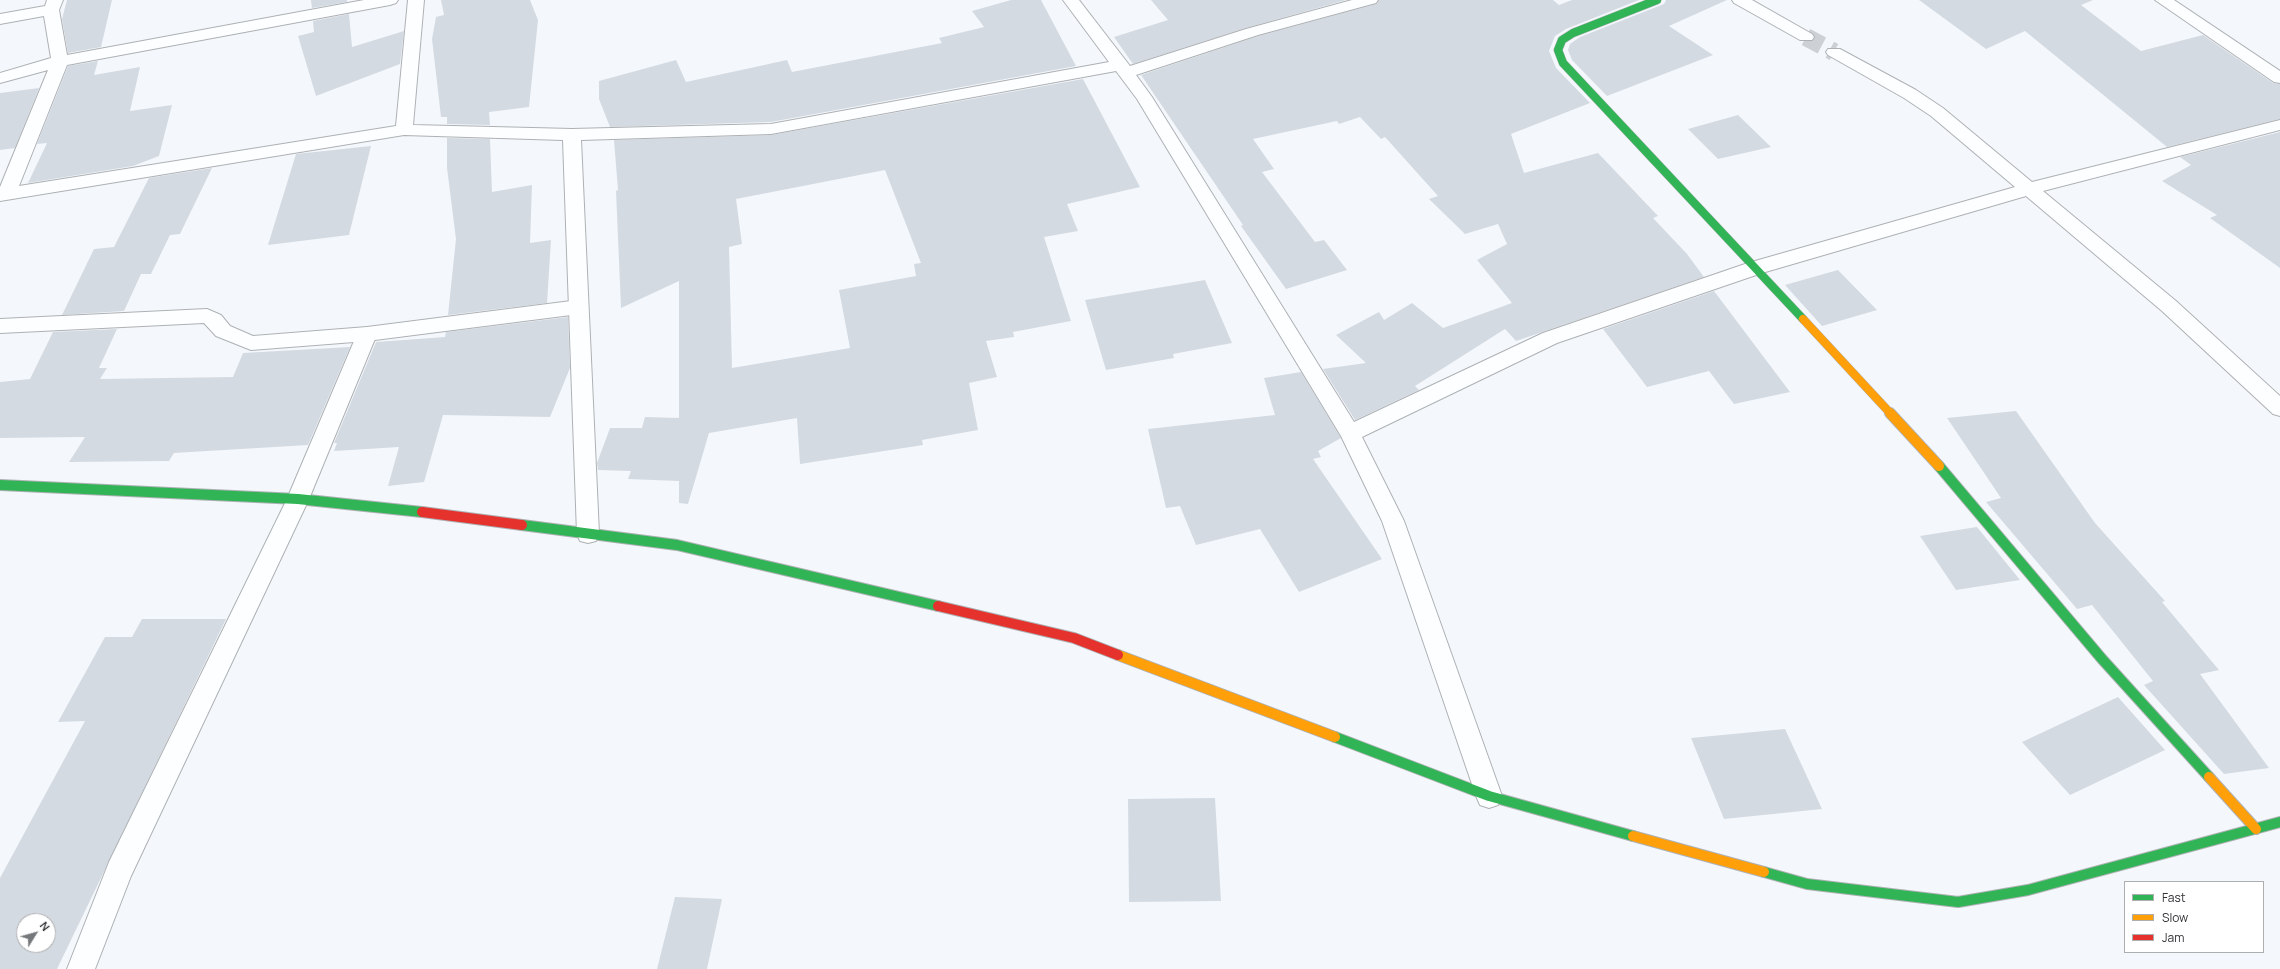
<!DOCTYPE html>
<style>
body{margin:0}
#map{position:relative;width:2280px;height:969px;overflow:hidden;background:#f4f8fc;font-family:Manrope,sans-serif}
canvas{display:block}
.legend{position:absolute;left:2124px;top:881px;width:140px;height:72px;box-sizing:border-box;background:#fff;border:1px solid #adaeaf;margin:0;padding:5px 7px;list-style:none;font-size:12px;color:#323437}
.legend li{display:flex;align-items:center;gap:8px;height:20px}
.legend b{width:20px;border:1px solid #adaeaf}
.north{position:absolute;left:16px;top:913px;width:40px;height:40px;box-sizing:border-box;background:#fff;border:1px solid #adaeaf;border-radius:50%;rotate:53deg;font-size:11px;font-weight:700;line-height:16px;text-align:center;color:#323437}
.north::after{content:'';display:block;margin:auto;width:14px;height:18px;background:#76797c;clip-path:polygon(50% 0,100% 100%,50% 72%,0 100%)}
</style>
<div id="map">
<canvas width="2280" height="969"></canvas>
<ul class="legend">
<li><b style="height:5px;background:#30b455"></b>Fast</li>
<li><b style="height:5px;background:#ff9f0a"></b>Slow</li>
<li><b style="height:5px;background:#e5322d"></b>Jam</li>
</ul>
<div class="north">N</div>
</div>
<script>
const g = document.querySelector('canvas').getContext('2d');
g.lineJoin = 'round';
function fill(path, color) { g.fillStyle = color; g.fill(path, 'evenodd'); }
function strokePath(path, color, width, dash) { g.strokeStyle = color; g.lineWidth = width; g.lineCap = dash ? 'butt' : 'round'; g.setLineDash(dash || []); g.stroke(path); }
const building = new Path2D(`
 M67 0H112L101 47 68 53 62 19Z
 M311 0H347V2L312 8Z
 M441 0H530L538 20 529 107 489 112 490 125 447 124V117H441L432 39 436 17 444 15Z
 M1011 0H1041L1076 66 771 122 610 127 599 99V81L676 60 686 82 787 60 792 72 942 43 939 38 984 27 972 11Z
 M1151 0H1346L1246 28 1133 64 1114 37 1168 20Z
 M1379 0H1553L1559 5 1572 0H1639L1566 29 1555 36 1549 51 1556 68 1590 103 1511 134 1524 173 1598 153 1658 216 1653 218 1687 254 1704 277 1516 341 1505 329 1415 386 1419 390 1355 420 1323 369 1366 363 1336 335 1379 312 1384 320 1412 303 1443 328 1512 303 1477 260 1507 244 1498 224 1465 234 1429 199 1438 196 1385 137 1381 139 1360 117 1339 124 1337 121 1253 139 1274 169 1262 172 1315 242 1324 240 1347 270 1286 289 1241 226 1243 225 1141 75 1258 36 1376 4Z
 M1666 0H1727L1669 26 1713 55 1607 96 1572 60 1568 50 1570 44 1580 37 1664 4Z
 M1919 0H2093L2081 5 2141 51 2203 35 2273 83 2280 84V119L2167 147 2025 31 1986 49Z
 M349 14 352 47 404 31 400 64 316 96 298 36 314 32 313 21Z
 M98 61 94 75 140 67 130 111 172 105 159 156 133 166 28 183 47 143 37 144 68 66Z
 M1083 79 1140 187 1067 204 1078 231 1044 237 1071 321 1013 332 1014 337 986 341 997 377 969 383 978 430 922 440 923 445 800 464 797 418 709 433 688 504 679 503V481L628 479 631 471 598 470 597 463 610 428H642L645 417 679 418V281L621 308 616 191 618 190 614 140 771 135ZM885 170 921 263 914 264 916 276 839 290 850 348 732 368 729 247 742 244 736 199Z
 M39 88 15 148 0 150V93Z
 M1738 115 1771 147 1718 159 1688 129Z
 M2280 132V268L2210 218 2217 215 2162 181 2191 165 2180 157Z
 M447 138 490 139 492 192 532 185 530 243 551 240 547 303 448 315 456 239 447 168Z
 M371 146 349 235 268 245 296 154Z
 M212 168 180 234 170 235 151 274H141L124 311 62 315 94 249 114 247 149 178Z
 M1838 270 1877 310 1822 326 1785 285Z
 M1205 280 1232 343 1173 354 1174 358 1106 370 1085 300Z
 M1714 291 1790 392 1734 404 1709 371 1647 387 1603 329Z
 M568 317 570 368 550 417 443 415 424 482 388 486 399 447 334 451 337 443H334L376 342 445 337 446 332Z
 M117 329 99 368H107L100 379 233 377 243 353 350 347 308 445 174 453 169 461 69 462 85 437 0 438V382L30 379 53 332Z
 M1301 372 1341 438 1318 451 1321 457 1313 459 1382 559 1299 592 1260 529 1196 545 1180 506 1166 508 1148 429 1275 415 1264 378Z
 M2016 411 2095 523 2165 601 2162 602 2219 670 2200 674 2269 768 2224 774 2144 685 2153 681 2092 605 2077 609 1986 502 2001 498 1947 418Z
 M1977 527 2020 580 1956 590 1920 536Z
 M142 619H226L57 969H0V878L85 721 58 722 105 637H132ZM24 921H48V945H24Z
 M2118 697 2165 750 2070 795 2022 742Z
 M1785 729 1822 809 1724 819 1691 738Z
 M1215 798 1221 901 1129 902 1128 799Z
 M675 897 722 899 707 969H657Z`);
const streetTunnel = new Path2D(`
 M1806 37 1834 52`);
const lane = new Path2D(`
 M579 300 586 302 588 307 586 312 579 314 367 341 251 350 216 336 204 323 0 333V319L207 309 221 315 230 326 253 336 367 327Z`);
const street = new Path2D(`
 M47 0H63L59 10 67 55 364 0H398L396 3 390 5 67 65 19 186 396 126 408 0H424L413 125 572 129 771 124 1109 62 1063 0H1079L1130 66 1246 29 1352 0H1378L1376 3 1258 35 1136 75 1152 97 1354 422 1543 333 1748 263 2015 187 1931 116 1904 98 1828 55 1826 52 1828 49H1840L1916 90 1943 108 2032 182 2280 120V130L2043 191 2176 301 2280 396V416L2273 414 2162 311 2026 196 1762 273 1557 343 1362 437 1404 521 1502 796 1498 805 1489 808 1480 805 1476 796 1382 521 1341 436 1137 99 1116 71 771 134 581 140 599 534 596 541 588 543 580 541 577 534 563 140 404 135 0 201V187L48 70 0 83V73L51 58 44 16 0 24V14L45 6Z
 M1732 0H1752L1812 34 1814 37 1812 40H1800L1734 3Z
 M2155 0H2174L2280 71V83L2274 82Z
 M367 327 374 329 377 334 309 499 131 876 95 969H67L109 862 287 499 357 334 360 329Z`);
const fastFar1 = new Path2D(`
 M1657 0 1573 33 1562 40 1558 50 1563 63 1803 319`);
const fast = new Path2D(`
 M1939 466 2102 659 2209 777
 M0 485 298 499 422 512
 M522 525 677 545 938 606
 M1335 737 1489 796 1633 836
 M1764 872 1807 884 1958 902 2028 890 2280 822`);
const slowFar1 = new Path2D(`
 M1803 319 1891 414`);
const slow = new Path2D(`
 M1890 413 1939 466
 M1118 655 1335 737
 M2209 777 2256 829
 M1633 836 1764 872`);
const jam = new Path2D(`
 M422 512 522 525
 M938 606 1074 638 1118 655`);
fill(building, '#d4dae2');
strokePath(streetTunnel, '#cdd1d5', 18, [18, 9]);
strokePath(lane, '#aeb1b4', 2);
strokePath(street, '#aeb1b4', 2);
strokePath(fastFar1, '#aeb1b4', 9);
strokePath(fast, '#aeb1b4', 12);
strokePath(slowFar1, '#aeb1b4', 9);
strokePath(slow, '#aeb1b4', 12);
strokePath(jam, '#aeb1b4', 12);
fill(lane, '#fdfeff');
fill(street, '#fdfeff');
strokePath(fastFar1, '#30b455', 8);
strokePath(fast, '#30b455', 10);
strokePath(slowFar1, '#ff9f0a', 8);
strokePath(slow, '#ff9f0a', 10);
strokePath(jam, '#e5322d', 10);
</script>
